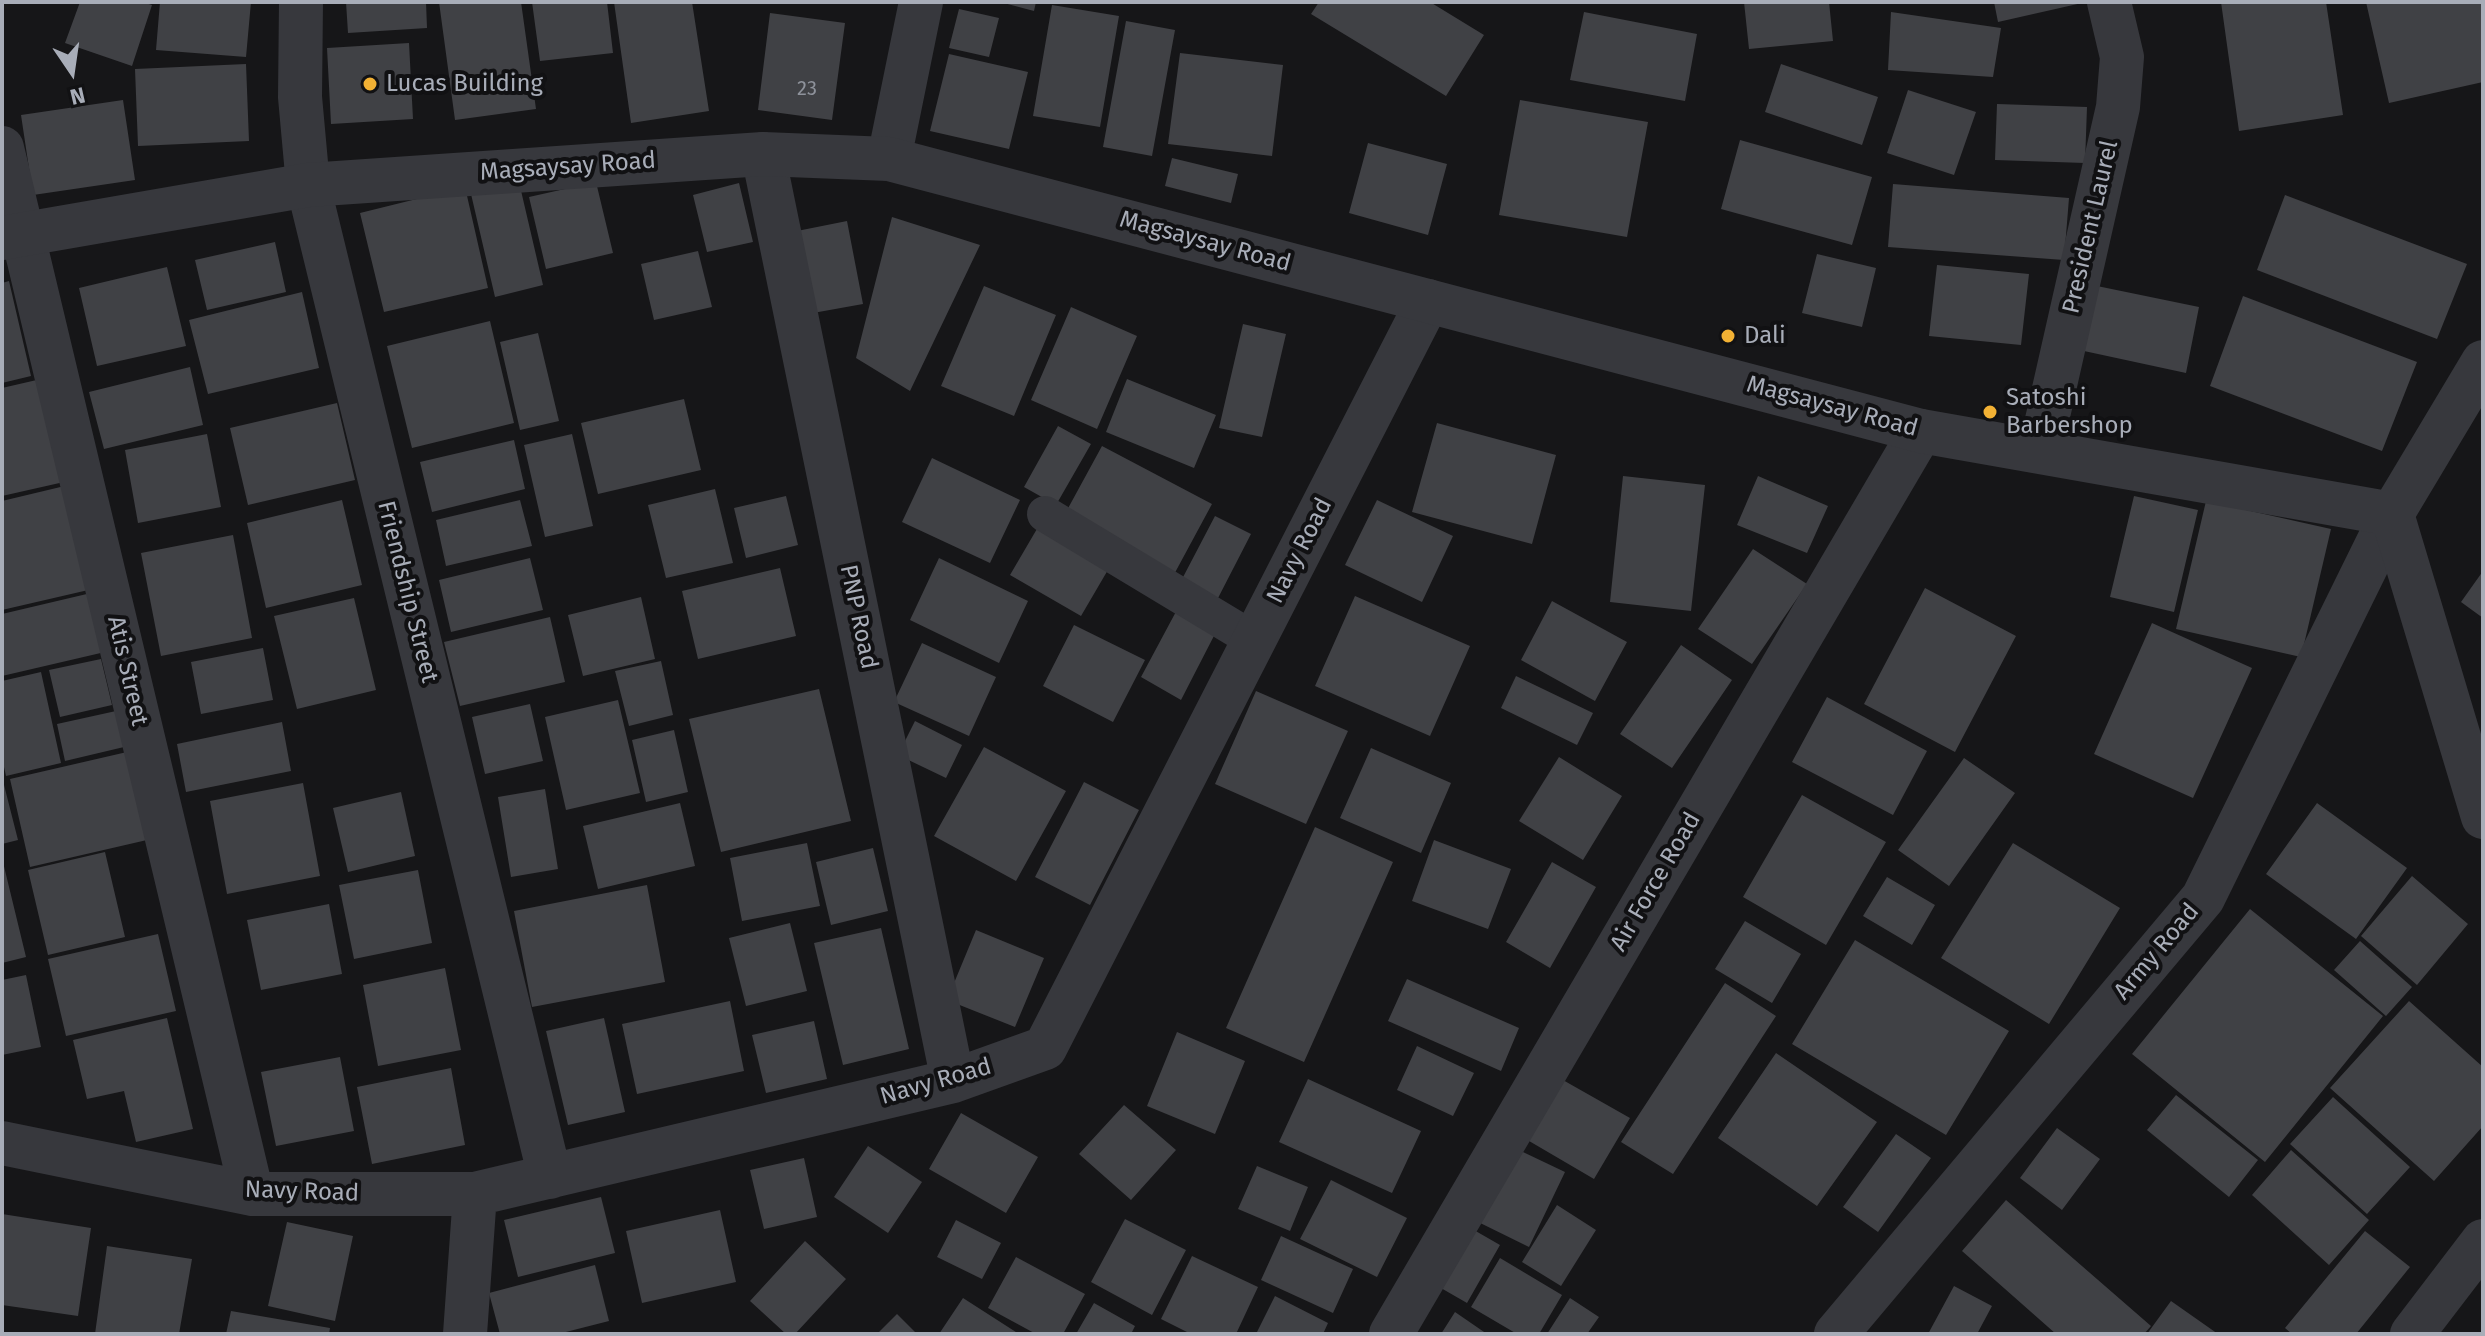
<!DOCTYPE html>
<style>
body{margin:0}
#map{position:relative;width:2485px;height:1336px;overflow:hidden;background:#161618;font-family:"Fira Sans",sans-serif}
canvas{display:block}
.frame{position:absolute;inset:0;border:4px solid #a8adb8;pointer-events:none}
.north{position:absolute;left:32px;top:32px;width:80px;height:80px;-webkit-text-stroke:6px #111113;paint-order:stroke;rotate:167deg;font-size:22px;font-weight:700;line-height:32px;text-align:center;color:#a8adb8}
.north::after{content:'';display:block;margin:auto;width:28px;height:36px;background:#a8adb8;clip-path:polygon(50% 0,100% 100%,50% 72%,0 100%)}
</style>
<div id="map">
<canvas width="2485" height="1336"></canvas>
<div class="frame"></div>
<div class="north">N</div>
</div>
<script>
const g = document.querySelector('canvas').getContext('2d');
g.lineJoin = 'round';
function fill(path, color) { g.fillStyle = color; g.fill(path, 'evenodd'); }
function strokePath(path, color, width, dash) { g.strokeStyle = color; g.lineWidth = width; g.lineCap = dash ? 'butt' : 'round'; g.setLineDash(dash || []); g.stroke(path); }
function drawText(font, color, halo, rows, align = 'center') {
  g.font = font + ' "Fira Sans",sans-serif'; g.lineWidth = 8; g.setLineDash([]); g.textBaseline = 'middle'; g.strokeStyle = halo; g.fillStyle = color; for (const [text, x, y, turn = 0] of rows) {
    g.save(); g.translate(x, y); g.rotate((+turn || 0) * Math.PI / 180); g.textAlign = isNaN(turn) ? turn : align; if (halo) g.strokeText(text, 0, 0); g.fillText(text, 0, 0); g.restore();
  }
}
const building = new Path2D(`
 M80 2H142L152 5 132 66 65 43Z
 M160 2H251L246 57 156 50Z
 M346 2H426L427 28 348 33Z
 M439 2H521L536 109 455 120Z
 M532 2H607L613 53 540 61Z
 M614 2H692L709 111 631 123Z
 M1000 2H1036L1034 11Z
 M1319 2H1430L1484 35 1446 96 1311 14Z
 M1744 2H1829L1833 41 1749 49Z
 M1994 2H2082V3L1998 22Z
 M2221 2H2326L2343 115 2239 131Z
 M2366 2H2483V82L2389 103Z
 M1052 5 1119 16 1100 127 1033 116Z
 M959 9 999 18 989 57 949 48Z
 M1584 12 1697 34 1685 101 1570 80Z
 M1891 12 2001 28 1993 77 1888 70Z
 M770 13 845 23 832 120 758 110Z
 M1126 21 1175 30 1152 156 1103 147Z
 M409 43 413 119 331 124 327 48Z
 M1180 53 1283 65 1272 156 1168 144Z
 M949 54 1028 72 1009 149 930 131Z
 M246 64 249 141 138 146 135 69Z
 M1781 64 1878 97 1862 145 1765 112Z
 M1908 90 1976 112 1954 175 1887 153Z
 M123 100 135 180 33 195 21 115Z
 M1520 100 1648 122 1627 237 1499 215Z
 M1997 104 2087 107 2085 163 1995 160Z
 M1740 140 1872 177 1852 245 1721 209Z
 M1368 143 1447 164 1428 235 1349 213Z
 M1172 158 1238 174 1231 203 1165 186Z
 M519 182 543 285 495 297 471 194Z
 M596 182 613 253 546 269 529 197Z
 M739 183 753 242 707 252 693 195Z
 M1893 184 2069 198 2064 260 1888 247Z
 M465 187 488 288 384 312 360 213Z
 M2285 195 2467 264 2437 339 2257 270Z
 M892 217 980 245 910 391 856 358Z
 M847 221 863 304 813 313 797 231Z
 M275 242 286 292 207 310 195 260Z
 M698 251 712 307 654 320 641 264Z
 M1817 254 1876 268 1862 327 1802 313Z
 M1937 265 2029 274 2021 345 1929 336Z
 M167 267 186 346 97 366 79 288Z
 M9 281 31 376 2 383V283Z
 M984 286 1056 315 1014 416 941 386Z
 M2097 286 2199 307 2186 373 2084 351Z
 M302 292 319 368 208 394 189 320Z
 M2243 296 2417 362 2382 451 2210 386Z
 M1071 307 1137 336 1097 429 1031 400Z
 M490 321 514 423 412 448 387 346Z
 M1243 324 1286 334 1262 437 1219 428Z
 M538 333 559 421 520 430 500 342Z
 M190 367 203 425 104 449 89 392Z
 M41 379 64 482 2 496V388Z
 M1127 379 1216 415 1194 468 1106 432Z
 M684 399 701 470 598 494 581 423Z
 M337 403 355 480 248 505 230 428Z
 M1437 423 1556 455 1532 544 1412 512Z
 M1058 426 1091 444 1056 505 1024 487Z
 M207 434 221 507 138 523 125 450Z
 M572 434 593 526 545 537 524 445Z
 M514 440 525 489 432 512 420 462Z
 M1102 446 1212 504 1171 580 1060 523Z
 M932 458 1020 500 990 563 902 522Z
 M1623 476 1705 485 1691 611 1610 602Z
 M1758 476 1828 506 1807 553 1737 525Z
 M73 484 97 588 2 610V501Z
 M715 489 733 563 666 578 648 505Z
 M786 496 798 545 746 558 734 508Z
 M2134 496 2198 510 2174 612 2110 597Z
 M342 500 362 585 266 608 247 523Z
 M520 500 532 546 446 566 436 520Z
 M1377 500 1453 536 1422 602 1345 565Z
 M2206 501 2331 529 2301 657 2176 629Z
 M1215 516 1251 534 1217 600 1181 581Z
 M1041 522 1112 563 1081 616 1010 575Z
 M233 535 252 638 161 656 141 553Z
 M1753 549 1807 584 1752 664 1698 629Z
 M530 558 543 610 451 632 439 580Z
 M939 558 1028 601 999 663 910 620Z
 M780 568 796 636 698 659 682 591Z
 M2483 571V618L2461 602Z
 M1925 588 2016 636 1955 752 1864 704Z
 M91 593 105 652 2 676V614Z
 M1355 596 1470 646 1430 736 1315 686Z
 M641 597 655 659 583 676 568 615Z
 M354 598 376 690 297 709 274 616Z
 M1552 601 1627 642 1595 701 1521 660Z
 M1179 606 1217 630 1181 700 1141 677Z
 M550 617 565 682 460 706 444 642Z
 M2152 623 2252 668 2193 798 2094 754Z
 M1074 625 1145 660 1113 722 1043 686Z
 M922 643 996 677 969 736 894 702Z
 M1681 645 1732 680 1672 768 1620 734Z
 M263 648 273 700 201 714 191 662Z
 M101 659 112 705 60 717 49 670Z
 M661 661 673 715 629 726 615 671Z
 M41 672 61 763 6 776 2 758V681Z
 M1516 676 1593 713 1577 745 1501 708Z
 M819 689 851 821 721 852 689 719Z
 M1256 691 1348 731 1306 824 1215 784Z
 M1827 697 1927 751 1893 815 1792 762Z
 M618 700 640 793 566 810 545 717Z
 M530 704 543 761 485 774 472 717Z
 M116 711 124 747 65 761 57 724Z
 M915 721 962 745 946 778 898 755Z
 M282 722 291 771 186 792 177 744Z
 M674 730 688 792 646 802 632 740Z
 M984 747 1066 791 1016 881 934 836Z
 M1371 748 1451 783 1421 853 1340 818Z
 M127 752 147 840 30 867 10 779Z
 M1559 757 1622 796 1583 860 1519 821Z
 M1964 758 2015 793 1949 886 1898 850Z
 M2 777 18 840 2 844Z
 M1084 782 1139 810 1090 905 1035 877Z
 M303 783 320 876 227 894 210 801Z
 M545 789 558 869 511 877 498 797Z
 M401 792 415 856 348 872 333 808Z
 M1802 795 1886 842 1826 945 1743 897Z
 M680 803 695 866 598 889 583 826Z
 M2317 803 2407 868 2356 939 2266 874Z
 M1315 827 1393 862 1304 1062 1226 1028Z
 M1434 840 1511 869 1488 929 1412 901Z
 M807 843 820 906 742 921 730 858Z
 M2013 843 2120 908 2049 1024 1941 958Z
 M873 848 888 911 831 925 816 862Z
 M105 852 125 937 48 955 28 870Z
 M2 858 26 957 2 963Z
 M1552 862 1596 887 1550 968 1506 942Z
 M418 870 432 943 354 959 339 885Z
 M2412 876 2468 924 2417 985 2361 936Z
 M1887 877 1935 905 1912 945 1863 916Z
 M647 885 665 982 532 1007 514 911Z
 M329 904 342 974 261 990 247 920Z
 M2250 909 2383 1016 2265 1162 2132 1054Z
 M1745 921 1801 954 1772 1003 1715 969Z
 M790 923 807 991 746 1006 729 938Z
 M881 928 909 1049 843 1065 814 943Z
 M976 930 1044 958 1015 1027 947 1000Z
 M158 934 176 1011 66 1036 48 959Z
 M1855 940 2009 1031 1946 1135 1792 1044Z
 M2360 941 2412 987 2386 1016 2334 970Z
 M445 968 461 1050 378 1066 363 985Z
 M26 975 41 1047 2 1055V980Z
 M1407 979 1519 1028 1501 1071 1388 1021Z
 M1725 983 1776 1016 1673 1174 1621 1142Z
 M730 1001 744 1071 637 1094 622 1024Z
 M2409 1001 2483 1067V1126L2434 1181 2330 1088Z
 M167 1018 193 1129 136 1142 124 1091 87 1099 73 1040Z
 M604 1018 625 1112 568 1125 546 1031Z
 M814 1021 827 1079 766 1093 752 1035Z
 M1177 1032 1245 1061 1215 1134 1147 1106Z
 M1417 1046 1474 1073 1453 1116 1397 1090Z
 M1776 1053 1877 1122 1817 1206 1718 1138Z
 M340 1057 354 1131 276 1146 261 1072Z
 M451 1068 465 1145 372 1164 357 1087Z
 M1547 1071 1630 1118 1594 1179 1512 1131Z
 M1308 1079 1421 1131 1392 1193 1279 1142Z
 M2176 1095 2258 1160 2229 1197 2147 1130Z
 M2333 1097 2410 1167 2367 1214 2290 1144Z
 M1124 1105 1176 1150 1131 1200 1079 1154Z
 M961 1113 1038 1157 1006 1213 929 1169Z
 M2057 1128 2100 1159 2062 1210 2020 1178Z
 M1896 1134 1931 1158 1878 1232 1843 1207Z
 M1504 1143 1565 1172 1529 1247 1468 1217Z
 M868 1146 922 1182 888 1233 834 1197Z
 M2291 1150 2369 1220 2329 1265 2252 1195Z
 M804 1158 817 1217 764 1229 750 1170Z
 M1257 1166 1308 1187 1290 1231 1238 1209Z
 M1331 1180 1407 1218 1377 1277 1300 1239Z
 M601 1197 615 1253 518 1277 504 1220Z
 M2006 1200 2151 1326 2144 1334H2056L1962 1251Z
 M1557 1205 1596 1230 1561 1286 1522 1262Z
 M720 1210 736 1282 642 1303 626 1231Z
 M2 1214 91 1228 78 1316 2 1305Z
 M1125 1219 1186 1250 1152 1315 1091 1282Z
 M956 1220 1001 1243 982 1279 937 1257Z
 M287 1222 353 1236 335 1321 268 1306Z
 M1460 1222 1500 1245 1467 1303 1427 1280Z
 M2365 1231 2410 1267 2356 1334H2292L2285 1328Z
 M1281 1236 1353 1269 1333 1313 1261 1280Z
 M805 1241 846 1279 795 1334H786L750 1301Z
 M107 1246 192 1259 179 1334H95Z
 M1192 1256 1258 1287 1236 1334H1191L1161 1319Z
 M1016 1257 1085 1294 1063 1334H1036L988 1308Z
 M1500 1258 1562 1295 1539 1334H1517L1471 1307Z
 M595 1265 609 1321 558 1334H500L489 1293Z
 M1954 1286 1992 1306 1977 1334H1928Z
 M1275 1296 1328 1323 1323 1334H1256Z
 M963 1298 1019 1334H939Z
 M1570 1298 1599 1317 1587 1334H1547Z
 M2171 1301 2218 1334H2147Z
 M1094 1303 1135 1326 1131 1334H1076Z
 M231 1311 330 1328 329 1334H226Z
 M1455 1312 1487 1334H1441Z
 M897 1314 917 1334H877Z`);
const service = new Path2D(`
 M1045 514 1254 640`);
const minor = new Path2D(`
 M301 2 300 97 308 185 550 1177
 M2 148 252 1194
 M763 154 953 1081
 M889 159 921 2
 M2040 451 2118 107 2122 57 2109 2
 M2 1143 252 1194H475L953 1081 1045 1048 1428 301
 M465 1334 475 1194
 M1391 1334 1921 431
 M1836 1334 2203 898 2392 514
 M2412 1334 2483 1241`);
const tertiary = new Path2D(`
 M2 238 308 185 763 154 889 159 1921 431 2392 514
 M2392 514 2483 817
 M2392 514 2483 362`);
const markers = [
 [370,84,8,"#f2b134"],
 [1728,336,8,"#f2b134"],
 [1990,412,8,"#f2b134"]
];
const numberNames = [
 ["23",807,89]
];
const poiNames = [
 ["Lucas Building",386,84],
 ["Dali",1744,336],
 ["Satoshi",2006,398],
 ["Barbershop",2006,426]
];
const streetNames = [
 ["Magsaysay Road",568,167,-4],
 ["President Laurel",2091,227,-77],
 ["Magsaysay Road",1205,242,15],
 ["Magsaysay Road",1832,407,15],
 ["Navy Road",1300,551,-63],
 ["Friendship Street",407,592,76],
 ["PNP Road",858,617,78],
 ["Atis Street",127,671,77],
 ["Air Force Road",1656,882,-60],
 ["Army Road",2157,952,-50],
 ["Navy Road",936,1082,-16],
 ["Navy Road",302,1192,2]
];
fill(building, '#404145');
strokePath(service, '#37383d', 36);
strokePath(minor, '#37383d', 44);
strokePath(tertiary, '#37383d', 44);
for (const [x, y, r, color] of markers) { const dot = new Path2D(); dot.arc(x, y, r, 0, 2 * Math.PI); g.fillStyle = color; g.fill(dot); strokePath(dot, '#111113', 3); }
drawText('20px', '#8e929b', null, numberNames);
drawText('24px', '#a8adb8', '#111113', poiNames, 'left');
drawText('24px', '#a8adb8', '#111113', streetNames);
</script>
